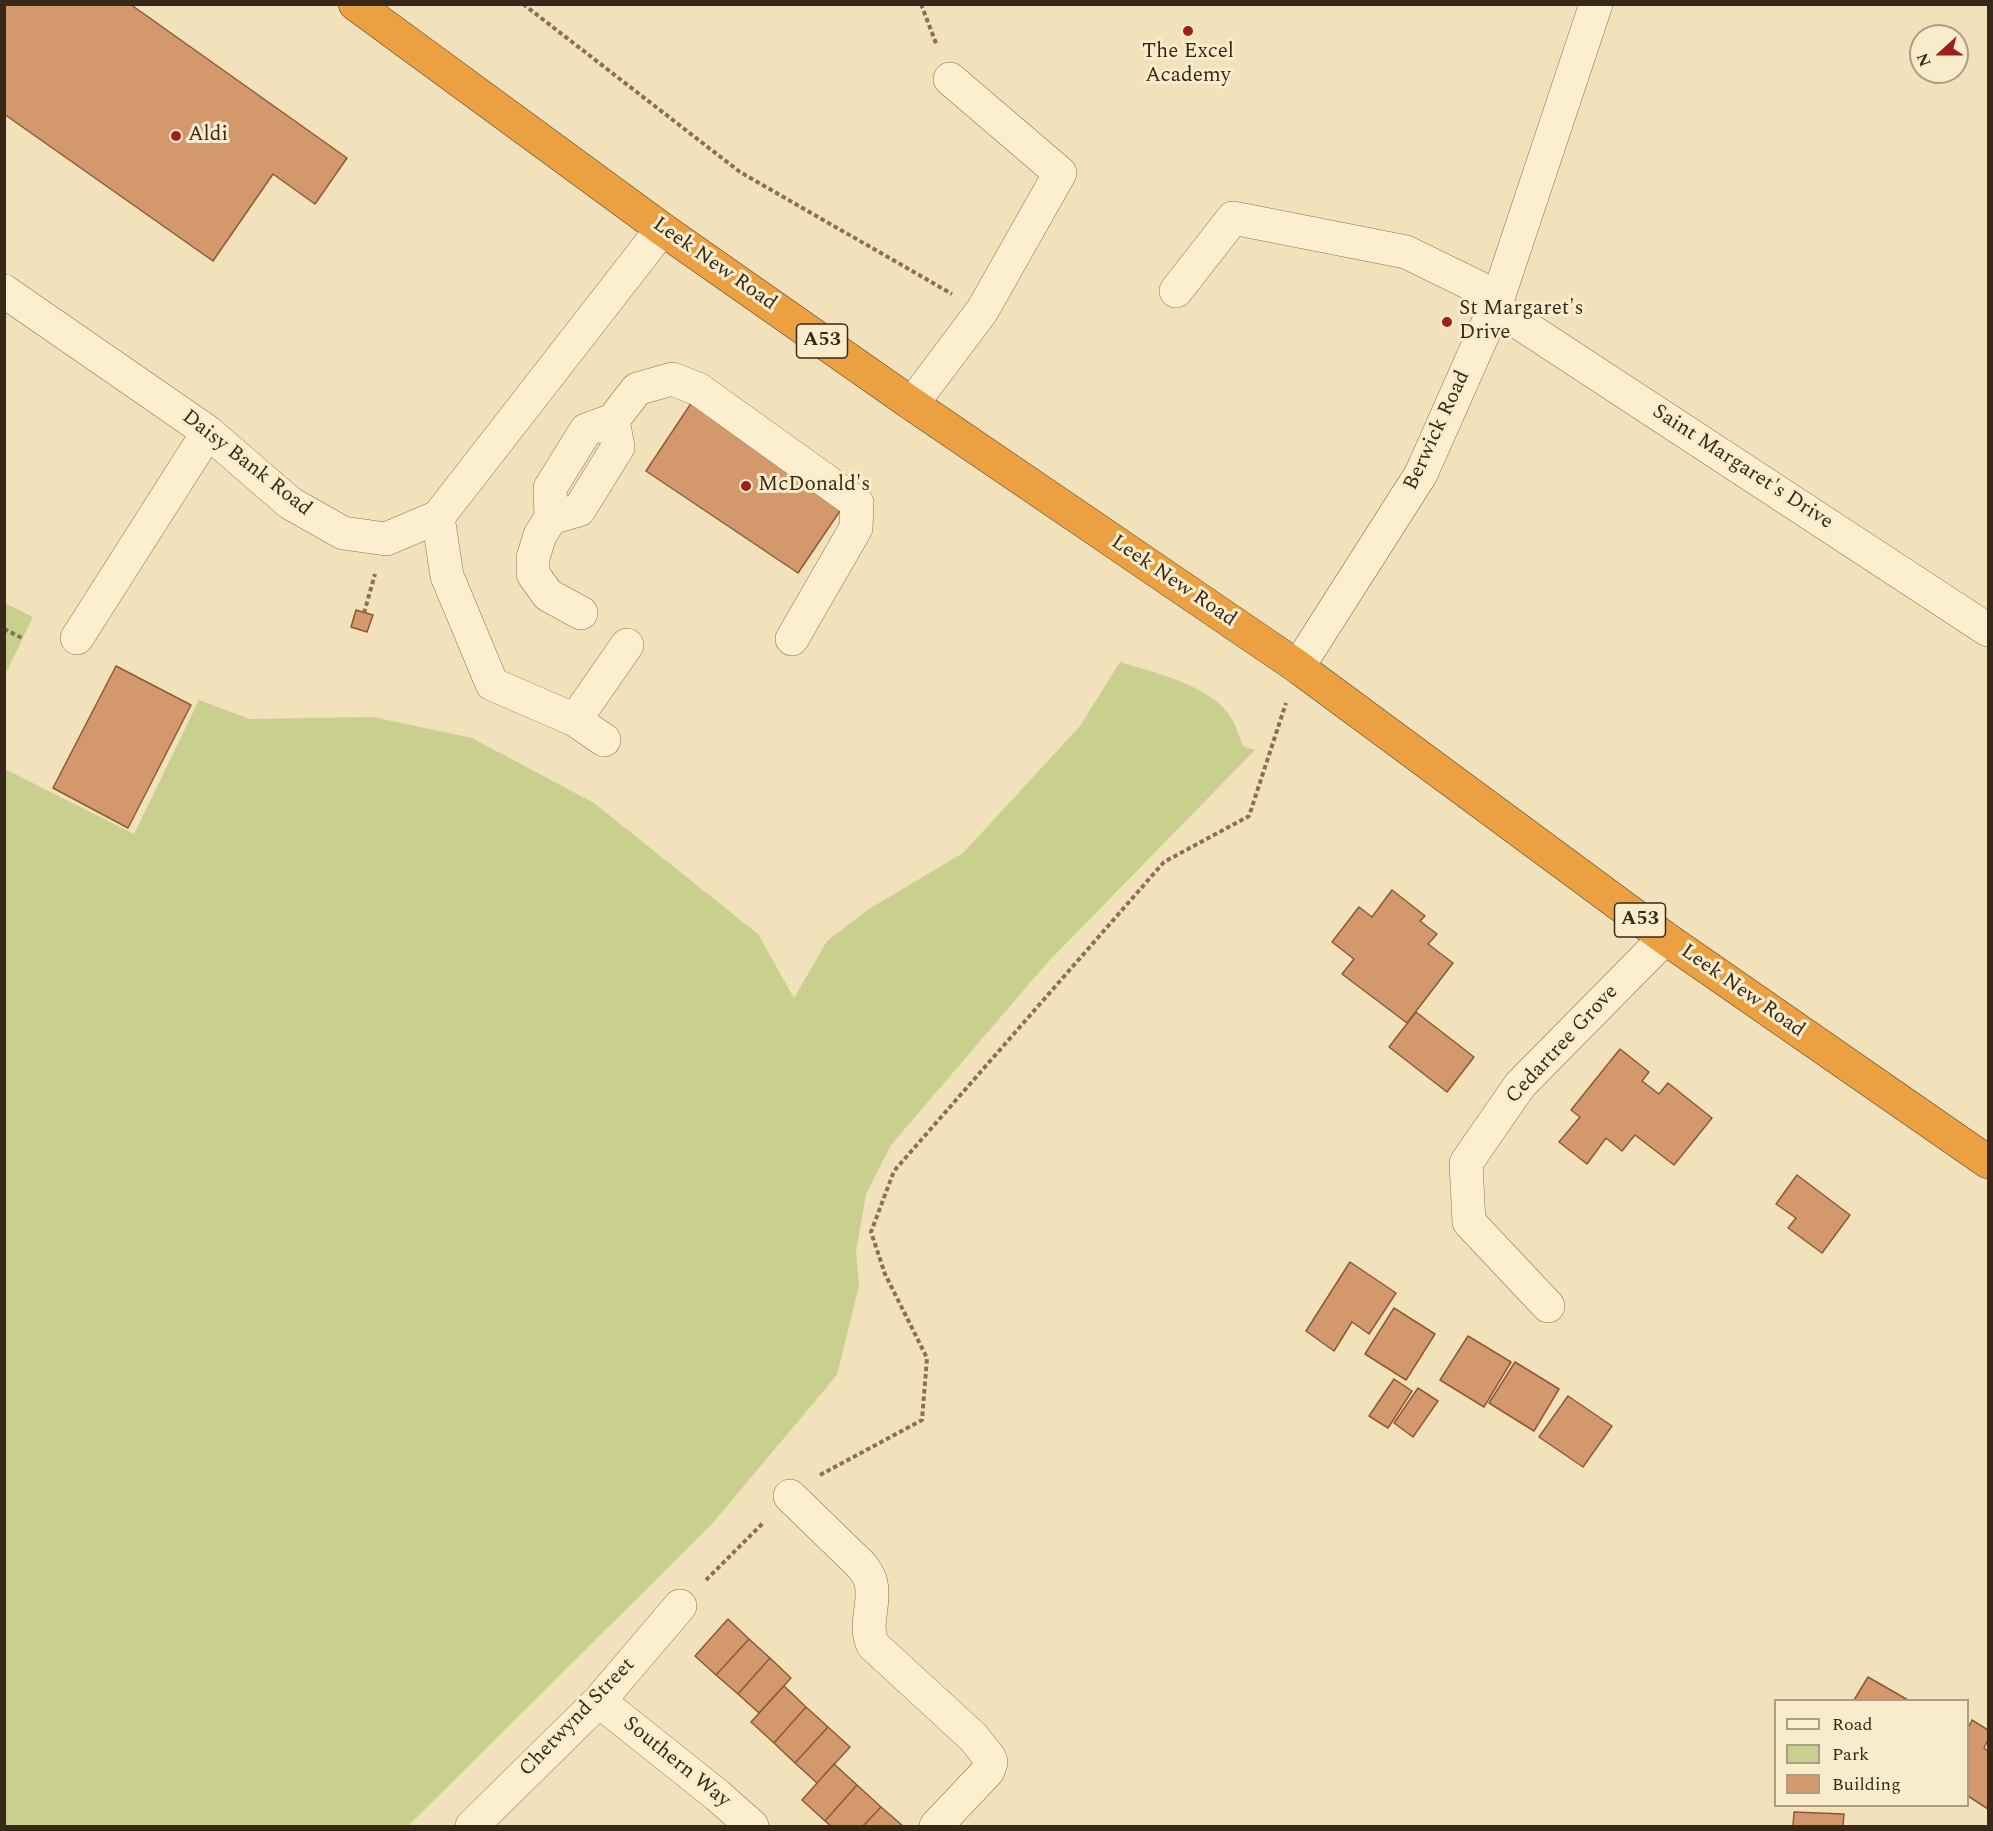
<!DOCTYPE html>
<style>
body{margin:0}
#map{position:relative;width:1993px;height:1831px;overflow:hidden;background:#f2e2bb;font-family:Spectral,serif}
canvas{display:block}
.frame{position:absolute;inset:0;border:6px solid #38281a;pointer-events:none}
.legend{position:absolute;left:1774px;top:1699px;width:195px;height:108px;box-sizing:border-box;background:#f9eccb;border:2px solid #ac9e84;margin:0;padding:8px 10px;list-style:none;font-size:18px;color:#38281a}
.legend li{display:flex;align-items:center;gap:12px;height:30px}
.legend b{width:30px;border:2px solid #ac9e84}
.north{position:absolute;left:1909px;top:24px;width:60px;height:60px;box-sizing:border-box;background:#f9eccb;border:2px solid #ac9e84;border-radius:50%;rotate:249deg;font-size:16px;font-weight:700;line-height:24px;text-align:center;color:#38281a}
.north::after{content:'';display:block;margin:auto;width:21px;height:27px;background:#9f1e1e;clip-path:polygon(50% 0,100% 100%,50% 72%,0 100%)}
</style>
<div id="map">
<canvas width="1993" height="1831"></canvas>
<div class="frame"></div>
<ul class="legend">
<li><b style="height:8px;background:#fcefcf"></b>Road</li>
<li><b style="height:16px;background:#c9d08e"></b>Park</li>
<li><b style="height:16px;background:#d4986d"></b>Building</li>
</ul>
<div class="north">N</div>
</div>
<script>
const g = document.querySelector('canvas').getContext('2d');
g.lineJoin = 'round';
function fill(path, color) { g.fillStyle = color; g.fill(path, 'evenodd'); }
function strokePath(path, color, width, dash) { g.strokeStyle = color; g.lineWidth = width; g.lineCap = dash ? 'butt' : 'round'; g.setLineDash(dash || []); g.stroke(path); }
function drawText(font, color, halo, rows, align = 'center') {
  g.font = font + ' Spectral,serif'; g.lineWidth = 6; g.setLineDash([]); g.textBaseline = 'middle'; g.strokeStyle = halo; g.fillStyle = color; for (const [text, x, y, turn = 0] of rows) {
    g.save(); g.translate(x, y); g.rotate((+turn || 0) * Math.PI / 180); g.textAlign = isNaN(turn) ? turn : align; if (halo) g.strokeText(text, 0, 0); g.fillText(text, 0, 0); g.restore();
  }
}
const green = new Path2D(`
 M5 603 33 617 5 675Z
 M1120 662C1155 673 1212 685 1232 719 1237 727 1239 737 1243 746L1255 750 1047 963 891 1145 866 1194 856 1252 859 1286 837 1375 712 1524 408 1826H5V769L134 834 199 700 250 719 373 717 472 738 594 803 758 934 794 998 827 941 869 909 963 853 1080 726Z`);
const building = new Path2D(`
 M4 4H130L347 158 315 204 273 174 213 261 4 114Z
 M694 399 846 502 798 573 646 471Z
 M356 610 373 615 367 632 351 627Z
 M116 666 191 705 128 828 53 788Z
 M1392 890 1425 916 1420 921 1437 934 1428 944 1453 963 1407 1023 1342 974 1354 959 1332 942 1359 907 1372 917Z
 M1416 1012 1474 1057 1447 1092 1389 1047Z
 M1620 1049 1649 1072 1642 1081 1659 1094 1668 1083 1712 1118 1674 1165 1635 1135 1622 1151 1606 1138 1587 1164 1559 1142 1580 1117 1571 1110Z
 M1797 1175 1850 1215 1822 1253 1788 1228 1796 1218 1776 1204Z
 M1350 1262 1396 1293 1369 1334 1352 1322 1334 1351 1306 1331Z
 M1394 1308 1435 1334 1406 1380 1365 1354Z
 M1468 1336 1511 1362 1484 1407 1440 1380Z
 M1515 1362 1559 1389 1534 1431 1489 1403Z
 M1394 1379 1412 1391 1388 1428 1369 1416Z
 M1418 1388 1438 1401 1413 1437 1394 1423Z
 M1568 1396 1612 1426 1583 1467 1539 1437Z
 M728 1619 749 1639 716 1675 695 1656Z
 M749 1639 770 1658 738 1694 716 1675Z
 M770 1658 791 1678 759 1713 738 1694Z
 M1868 1677 1908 1700H1854Z
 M784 1686 806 1707 774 1743 751 1722Z
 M806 1707 828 1727 795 1763 774 1743Z
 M1972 1720 1988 1730V1740L1984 1748 1988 1751V1809L1968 1796V1728Z
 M828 1727 850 1747 817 1783 795 1763Z
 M834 1764 857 1785 825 1821 802 1800Z
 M857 1785 881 1807 863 1826H831L825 1821Z
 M881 1807 903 1826H863Z
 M1794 1812 1844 1814 1843 1826H1793Z`);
const path = new Path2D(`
 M523 4 740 172 952 294
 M921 4 937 46
 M364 613 375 574
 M4 629 22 638
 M820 1475 922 1420 927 1358 885 1274 871 1232 894 1171 1164 862 1249 816 1286 703
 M706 1580 764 1522`);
const minor = new Path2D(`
 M4 291 208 432 290 503 343 533 386 539 438 517 662 229
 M1176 291 1233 218 1406 252 1498 297
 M1495 307 1988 630
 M912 404 982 311 1060 173 950 79
 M438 517 447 576 492 684 575 720 627 645
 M551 518 579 510 618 447 613 420
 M581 613 548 595 533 574V558L540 535 551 518 550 488 586 430 613 420 637 389 672 379 698 389 857 503 856 528 792 639
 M77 638 208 432
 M1298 667 1421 474 1495 307 1596 4
 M575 720 604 740
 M1548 1306 1469 1222 1466 1163 1520 1085 1665 938
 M790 1496 862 1566C866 1572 870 1577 871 1583 876 1604 863 1625 873 1645L973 1737 989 1757 991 1762 988 1771 936 1826
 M599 1701 717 1795 752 1826
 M472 1826 599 1701 680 1606`);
const highway = new Path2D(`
 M355 4 662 229 912 404 1298 667 1665 938 1988 1162`);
const markers = [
 [1188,31,6,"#9f1e1e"],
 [176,136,6,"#9f1e1e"],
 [1447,322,6,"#9f1e1e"],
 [746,486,6,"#9f1e1e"]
];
const shields = [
 [822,341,51],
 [1640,920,51]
];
const shieldNames = [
 ["A53",822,341],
 ["A53",1640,920]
];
const poiNames = [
 ["The Excel",1188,53,"center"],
 ["Academy",1188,77,"center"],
 ["Aldi",188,136],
 ["St Margaret's",1459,310],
 ["Drive",1459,334],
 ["McDonald's",758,486]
];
const streetNames = [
 ["Leek New Road",714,265,35],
 ["Berwick Road",1438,431,-65],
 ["Daisy Bank Road",246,464,38],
 ["Saint Margaret's Drive",1742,468,33],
 ["Leek New Road",1173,582,34],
 ["Leek New Road",1742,992,35],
 ["Cedartree Grove",1563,1045,-47],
 ["Chetwynd Street",578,1718,-46],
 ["Southern Way",676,1763,39]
];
fill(green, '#c9d08e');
fill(building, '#d4986d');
strokePath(building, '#8c5937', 1.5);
strokePath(minor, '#8a7153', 34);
strokePath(highway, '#573e29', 34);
strokePath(path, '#8a7153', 4, [4.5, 3]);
strokePath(minor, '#fcefcf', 33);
strokePath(highway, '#eba141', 33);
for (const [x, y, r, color] of markers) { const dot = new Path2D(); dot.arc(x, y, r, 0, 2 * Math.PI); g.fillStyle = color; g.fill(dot); strokePath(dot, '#f9eccb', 2); }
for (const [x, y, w] of shields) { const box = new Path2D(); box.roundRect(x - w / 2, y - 17, w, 34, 4.5); g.fillStyle = '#f9eccb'; g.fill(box); strokePath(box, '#38281a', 1.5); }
drawText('bold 20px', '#38281a', null, shieldNames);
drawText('21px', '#38281a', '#f9eccb', poiNames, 'left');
drawText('21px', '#38281a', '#f9eccb', streetNames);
</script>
